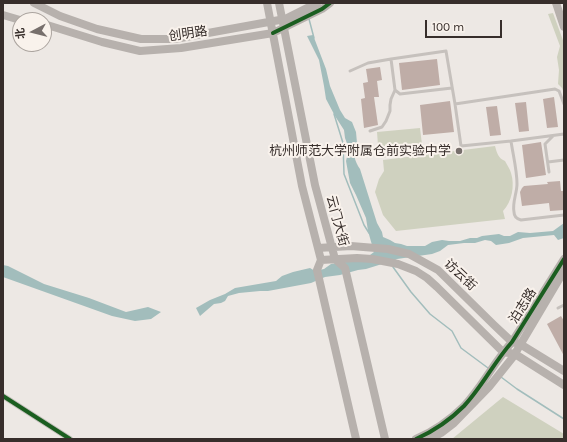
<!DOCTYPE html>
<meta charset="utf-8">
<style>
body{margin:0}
#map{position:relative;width:567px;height:442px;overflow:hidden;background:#ede8e4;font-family:Karla,"Noto Sans SC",sans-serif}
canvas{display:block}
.frame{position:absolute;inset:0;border:4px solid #372e2b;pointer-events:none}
.north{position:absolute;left:12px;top:12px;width:40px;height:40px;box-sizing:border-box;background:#f9f2ec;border:1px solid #aba49f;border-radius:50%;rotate:263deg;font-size:11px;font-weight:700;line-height:16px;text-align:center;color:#372e2b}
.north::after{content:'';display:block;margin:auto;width:14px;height:18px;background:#776f6c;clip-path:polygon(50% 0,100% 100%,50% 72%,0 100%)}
.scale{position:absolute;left:425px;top:20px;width:77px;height:18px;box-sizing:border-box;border:2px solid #372e2b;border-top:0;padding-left:5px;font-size:12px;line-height:14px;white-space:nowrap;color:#372e2b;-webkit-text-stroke:3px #f9f2ec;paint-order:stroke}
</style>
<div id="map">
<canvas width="567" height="442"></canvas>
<div class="frame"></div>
<div class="north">北</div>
<div class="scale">100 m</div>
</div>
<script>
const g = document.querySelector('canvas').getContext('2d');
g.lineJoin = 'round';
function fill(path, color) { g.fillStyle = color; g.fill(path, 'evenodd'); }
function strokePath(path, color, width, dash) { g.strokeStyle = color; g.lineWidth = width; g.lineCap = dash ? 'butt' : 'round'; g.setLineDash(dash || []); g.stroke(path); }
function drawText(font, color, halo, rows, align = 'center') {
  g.font = font + ' Karla,"Noto Sans SC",sans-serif'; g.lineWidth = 4; g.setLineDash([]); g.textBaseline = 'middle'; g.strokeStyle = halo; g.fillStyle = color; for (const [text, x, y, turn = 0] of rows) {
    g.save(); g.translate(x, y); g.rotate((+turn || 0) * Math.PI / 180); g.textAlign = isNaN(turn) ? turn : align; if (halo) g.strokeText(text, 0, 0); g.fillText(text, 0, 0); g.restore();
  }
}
const green = new Path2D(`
 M553 13 564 43V68L563 69 564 93 562 88 558 84 559 70 557 57 560 46 548 14Z
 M420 128 423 153 379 158 377 132Z
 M495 146C497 153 498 158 505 161 507 165 510 169 511 173 515 185 512 202 503 211L505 219 396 231 383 215 375 192 379 179 384 171 383 160Z
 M503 397 564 434V439H452Z`);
const water = new Path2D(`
 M313 35 326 69 330 86 340 110 345 118 352 122 356 132 357 143C351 151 355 162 360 169L377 223 382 232 383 237 390 240 395 243 401 244 407 246H425L432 242 442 240 449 241H460L470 238H477L482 236 499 234 504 236H510L518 232 530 233 553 231 564 223V238L558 240 554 235 523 238 509 243 496 245 491 241 485 240 475 243H464L448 245 440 251 432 254 397 259 390 263 382 264 366 269 358 270 340 275 325 277 311 283 268 291H260L239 293 228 296 225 301 221 303 214 304 200 316 196 308 210 300 225 294 235 288 276 281 282 276 293 272 310 268 315 271 324 269 331 264 353 261 370 255 374 252 368 231 366 218 356 195 350 183 346 161 349 149 345 138 344 130 335 116 326 99 324 86 319 60 307 36Z
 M3 265 8 266 44 284 89 298 126 312 148 307 161 312 151 319 135 321 112 316 3 277Z`);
const stream = new Path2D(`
 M309 19 314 38
 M334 114 343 143 344 174 364 225 369 233
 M393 267 411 292 430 314 452 331 461 348 488 368
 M501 377 517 389 564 419`);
const building = new Path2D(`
 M437 59 440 85 402 90 399 63Z
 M380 67 382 80 377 81 379 97H374L378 125 364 128 361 99 365 98 363 83 368 82 366 69Z
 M554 97 558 127 547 128 543 99Z
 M450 101 454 132 423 135 420 105Z
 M526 102 529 131 519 132 515 103Z
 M497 106 501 135 490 136 486 107Z
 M541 142 546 175 526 178 522 145Z
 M560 181 561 191H564V210L550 211 549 203 522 206 520 192 522 188 524 186 548 184 547 182Z
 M561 316 564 321V356L547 324Z`);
const lane = new Path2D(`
 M350 71 368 63 391 59
 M452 88 400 94 395 90 391 59 446 51 455 104
 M370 131 382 127 386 121 390 111V105L391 99 395 90
 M564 134 511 141C513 155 517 170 517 184 517 193 512 203 514 212 514 217 517 219 521 220L564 215
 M511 141 461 146 455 104 555 89 559 91 564 104
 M548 162 564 160
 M549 172 545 144 553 136
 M558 308 564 305`);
const street = new Path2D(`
 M3 396 70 439`);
const secondary = new Path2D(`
 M34 3 60 16 97 29 141 39H175L285 19 317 3
 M267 3 302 186 321 260 317 270 356 439
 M279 3 315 185 335 259 345 268 385 439
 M556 3 564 27
 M3 15 20 20
 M44 24 102 42 140 51 181 48 273 33 322 9 330 3
 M318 248 351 246 388 249 409 254 438 270 494 325 512 342 520 344 564 371
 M321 260 357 258 372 259 398 264 416 271 427 278 437 287 503 352 515 354 564 385
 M416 439C434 431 450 420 464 406 482 387 494 362 512 342L564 259
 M430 439 441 433 454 423 489 387 513 357 564 271`);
const cycleway = new Path2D(`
 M273 33 322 9 330 3
 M3 396 70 439
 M416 439C434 431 450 420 464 406 482 387 494 362 512 342L564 259`);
const markers = [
 [459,151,4,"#776f6c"]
];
const streetNames = [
 ["创明路",188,34,-8],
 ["云门大街",337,221,75],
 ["访云街",460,275,43],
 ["泊志路",523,306,-58]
];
const poiNames = [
 ["杭州师范大学附属仓前实验中学",451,151]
];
fill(green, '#cfd1bf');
fill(water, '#a2bdbc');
strokePath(stream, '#a2bdbc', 1.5);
fill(building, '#bfada7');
strokePath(lane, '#c6c1bd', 3);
strokePath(street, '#c6c1bd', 6);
strokePath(secondary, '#b7b1ad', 8);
strokePath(cycleway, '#1b5e20', 4);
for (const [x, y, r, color] of markers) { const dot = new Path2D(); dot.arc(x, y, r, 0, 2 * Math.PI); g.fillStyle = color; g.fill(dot); strokePath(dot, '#f9f2ec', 1.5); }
drawText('13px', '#372e2b', '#f9f2ec', streetNames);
drawText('13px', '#372e2b', '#f9f2ec', poiNames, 'right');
</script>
